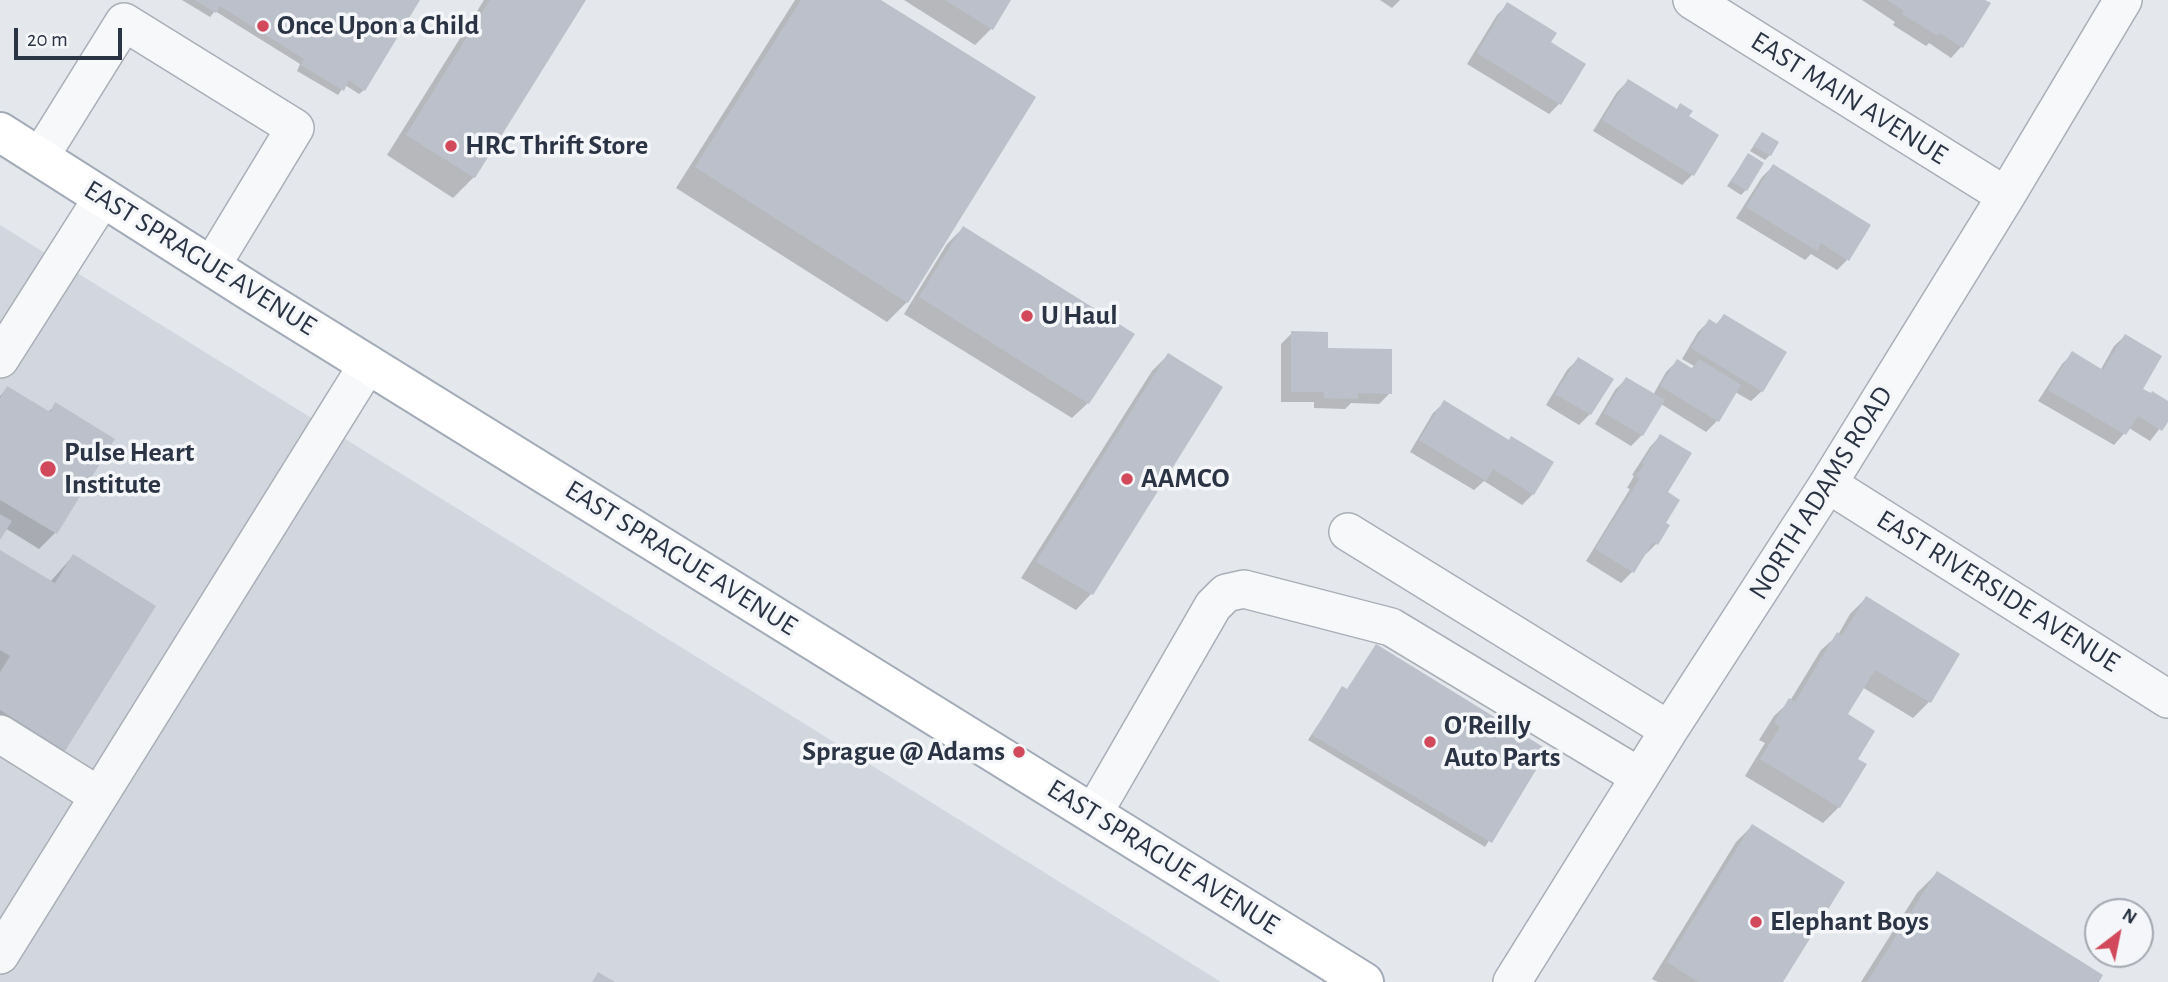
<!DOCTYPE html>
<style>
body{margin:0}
#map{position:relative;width:2168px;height:982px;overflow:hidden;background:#e4e7ec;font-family:"Alegreya Sans",sans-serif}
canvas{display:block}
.north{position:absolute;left:2084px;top:898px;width:70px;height:70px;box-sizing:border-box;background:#f4f6f9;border:2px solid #a4a8b1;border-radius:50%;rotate:32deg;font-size:19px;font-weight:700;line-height:28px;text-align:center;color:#2b3445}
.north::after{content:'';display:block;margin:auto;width:24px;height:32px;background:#d1495b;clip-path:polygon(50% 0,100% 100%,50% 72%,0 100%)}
.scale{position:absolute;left:14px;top:28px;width:108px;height:32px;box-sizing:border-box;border:4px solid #2b3445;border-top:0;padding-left:9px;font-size:21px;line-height:24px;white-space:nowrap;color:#2b3445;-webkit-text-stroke:5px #f4f6f9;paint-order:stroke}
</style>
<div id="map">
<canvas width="2168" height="982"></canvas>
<div class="north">N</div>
<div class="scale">20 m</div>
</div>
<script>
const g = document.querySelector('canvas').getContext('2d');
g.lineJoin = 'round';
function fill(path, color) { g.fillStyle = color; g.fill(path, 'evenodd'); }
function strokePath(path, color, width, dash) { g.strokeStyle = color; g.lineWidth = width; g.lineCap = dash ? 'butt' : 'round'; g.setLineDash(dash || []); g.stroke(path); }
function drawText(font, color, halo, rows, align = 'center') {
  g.font = font + ' "Alegreya Sans",sans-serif'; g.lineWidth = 7; g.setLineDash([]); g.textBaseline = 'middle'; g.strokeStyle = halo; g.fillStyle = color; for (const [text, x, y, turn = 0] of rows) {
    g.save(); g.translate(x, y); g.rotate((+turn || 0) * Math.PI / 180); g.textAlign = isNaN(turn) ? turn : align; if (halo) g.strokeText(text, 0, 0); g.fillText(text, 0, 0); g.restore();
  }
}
const built = new Path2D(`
 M0 225 1221 982H0Z`);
const shadow = new Path2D(`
 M182 0H418L364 90 359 94 345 85 338 95 297 71 300 64 215 11 210 17Z
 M484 0H584L474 177 453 198 387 155Z
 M795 0H878L907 302 887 322 676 188Z
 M904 0H1009L991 29 975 45Z
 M1380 0H1400L1392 8Z
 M1862 0H1982L1988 4 1961 47 1951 58 1929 43 1926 46 1893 25 1895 22Z
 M1508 4 1549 43 1560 103 1549 114 1467 64 1497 15Z
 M1628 81 1676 110 1680 106 1687 117 1693 174 1682 185 1593 131 1617 92Z
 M1762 134 1770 155 1765 160 1750 151Z
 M1748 155 1746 190 1741 195 1727 186Z
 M1773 166 1847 260 1837 270 1811 254 1805 260 1736 218 1762 177Z
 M963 228 1088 403 1072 418 904 314 947 244Z
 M1724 316 1762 391 1751 401 1735 392 1717 421 1706 432 1661 404 1642 435 1631 446 1595 424 1615 390 1626 379 1653 395 1666 372 1677 361 1690 370 1694 366 1682 359 1698 332 1709 321 1715 325Z
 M1292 333 1326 350 1390 393 1379 404 1351 403 1345 409 1314 408V402H1281V344Z
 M2125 336 2141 389 2168 403V418L2150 441 2129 428 2114 445 2038 401 2062 364 2072 354 2100 371 2114 346Z
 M1168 355 1091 594 1076 610 1021 578 1152 371Z
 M1578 359 1590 414 1579 425 1546 405 1567 370Z
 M8 388 48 412 56 405 112 439 55 533 39 549 5 528 0 536V396Z
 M1444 403 1533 494 1522 505 1484 481 1474 490 1410 452 1433 413Z
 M1660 436 1665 493 1664 524 1656 544 1646 554 1644 553 1632 572 1621 583 1586 561 1630 489 1627 488 1634 476 1632 475 1650 447Z
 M0 552 50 582 73 556 64 750 44 770 0 743Z
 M1866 598 1958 654 1929 702 1913 718 1862 687 1845 715 1855 759 1839 807 1823 823 1745 776 1765 743 1759 740 1774 716 1790 701 1821 650 1838 635 1850 614Z
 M1342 688 1546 751 1485 847 1308 740Z
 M1752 826 1781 982H1658L1652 979 1736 842Z
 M1937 873 2097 982H1861L1917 893Z`);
const building = new Path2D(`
 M195 0H420L365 91 349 80 344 91 301 65 304 59 220 6 216 13Z
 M490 0H586L475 178 406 135Z
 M801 0H881L1036 97 908 303 695 167Z
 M945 0H1011L993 30Z
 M1887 0H1985L1991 3 1963 48 1940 33 1938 36 1902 14 1904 11Z
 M1507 2 1557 33 1551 42 1586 64 1561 105 1477 53Z
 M1628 79 1677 109 1680 103 1693 111 1689 116 1719 135 1694 176 1602 120Z
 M1762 132 1779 142 1771 156 1753 146Z
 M1748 153 1764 163 1747 191 1731 181Z
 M1773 164 1871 225 1849 261 1821 243 1817 251 1746 207Z
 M963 226 1135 334 1089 404 919 297Z
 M1724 314 1787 352 1763 392 1691 348 1709 319 1717 324Z
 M1291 331 1328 332V348L1392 349V394L1358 393V399L1324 398V392H1291Z
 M2125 334 2162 356 2143 389 2151 393 2152 391 2168 401V422L2162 431 2138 416 2126 435 2048 390 2072 351 2103 370Z
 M1168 353 1223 387 1093 595 1036 562Z
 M1578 357 1614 379 1591 415 1555 394Z
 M1677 359 1693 369 1699 359 1741 385 1719 422 1660 386Z
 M1626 377 1665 400 1643 436 1604 413Z
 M7 386 50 412 55 402 115 439 57 534 0 500V398Z
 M1444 400 1509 440 1511 436 1554 462 1534 495 1493 469 1486 481 1419 440Z
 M1660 434 1692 453 1668 492 1680 500 1666 523 1670 525 1658 545 1653 542 1634 573 1595 549 1640 478 1636 476 1644 465 1642 463Z
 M0 514 12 521 0 540Z
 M0 550 55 583 73 554 156 606 65 751 0 710V672L10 656 0 650Z
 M1866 596 1960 654 1931 703 1875 670 1848 714 1875 731 1858 759 1867 764 1840 808 1760 759 1780 727 1774 723 1789 698 1795 702 1837 632 1842 636Z
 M1376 644 1548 750 1492 843 1312 735 1342 686 1347 689Z
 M1752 824 1845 882 1783 982H1699L1667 962Z
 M1937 871 2103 975 2099 982H1867Z
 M598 972 615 982H592Z`);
const minor = new Path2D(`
 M1692 0 2006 196
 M40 157 124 22 295 128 212 265
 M0 359 103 197
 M1828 484 2168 699
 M1348 532 1669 730
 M0 734 99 796
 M1093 814 1213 606 1226 593 1244 589 1391 627 1640 777
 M0 955 368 364
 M1512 982 1669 730 1828 484 2006 196 2123 0`);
const major = new Path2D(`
 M0 132 256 295 1364 982`);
const markers = [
 [263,26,7,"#d1495b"],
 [451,146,7,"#d1495b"],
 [1027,316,7,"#d1495b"],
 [48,469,9,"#d1495b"],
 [1127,479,7,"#d1495b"],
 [1430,742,7,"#d1495b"],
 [1019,752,7,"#d1495b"],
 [1756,922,7,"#d1495b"]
];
const poiNames = [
 ["Once Upon a Child",277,26],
 ["HRC Thrift Store",465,146],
 ["U Haul",1041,316],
 ["Pulse Heart",64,453],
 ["Institute",64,485],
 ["AAMCO",1141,479],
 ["O'Reilly",1444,726],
 ["Auto Parts",1444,758],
 ["Sprague @ Adams",1005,752,"right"],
 ["Elephant Boys",1770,922]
];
const streetNames = [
 ["EAST MAIN AVENUE",1849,98,32],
 ["EAST SPRAGUE AVENUE",200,258,32],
 ["NORTH ADAMS ROAD",1821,493,-58],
 ["EAST SPRAGUE AVENUE",681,558,32],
 ["EAST RIVERSIDE AVENUE",1998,591,32],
 ["EAST SPRAGUE AVENUE",1163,857,32]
];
fill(built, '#d2d6de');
fill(shadow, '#0003');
fill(building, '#bbc0ca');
strokePath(minor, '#a9aeb7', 40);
strokePath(major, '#a3abb8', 42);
strokePath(minor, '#f7f8fa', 37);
strokePath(major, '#fff', 38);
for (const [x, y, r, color] of markers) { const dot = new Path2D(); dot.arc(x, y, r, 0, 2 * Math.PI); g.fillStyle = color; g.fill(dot); strokePath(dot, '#f4f6f9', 2.5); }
drawText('bold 28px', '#2b3445', '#f4f6f9', poiNames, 'left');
drawText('28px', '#2b3445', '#f4f6f9', streetNames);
</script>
